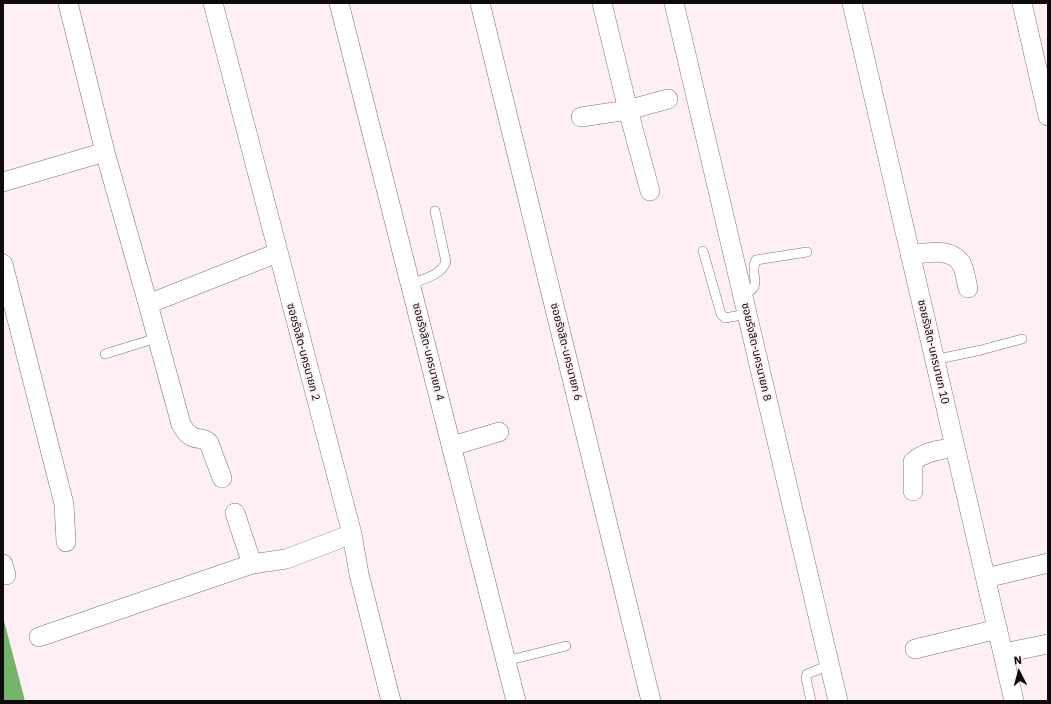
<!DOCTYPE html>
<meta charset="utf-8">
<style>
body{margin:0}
#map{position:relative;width:1051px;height:704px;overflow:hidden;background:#fdeff3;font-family:"IBM Plex Sans",sans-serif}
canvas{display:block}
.frame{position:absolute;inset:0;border:4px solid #0f0a0c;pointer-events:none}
.north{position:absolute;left:999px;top:652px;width:40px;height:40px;-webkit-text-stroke:3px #fdeff3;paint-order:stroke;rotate:354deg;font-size:11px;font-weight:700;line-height:16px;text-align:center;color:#0f0a0c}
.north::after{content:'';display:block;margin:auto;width:14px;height:18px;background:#0f0a0c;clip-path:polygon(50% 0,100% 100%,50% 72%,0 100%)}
</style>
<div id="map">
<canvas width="1051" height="704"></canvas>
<div class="frame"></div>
<div class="north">N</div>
</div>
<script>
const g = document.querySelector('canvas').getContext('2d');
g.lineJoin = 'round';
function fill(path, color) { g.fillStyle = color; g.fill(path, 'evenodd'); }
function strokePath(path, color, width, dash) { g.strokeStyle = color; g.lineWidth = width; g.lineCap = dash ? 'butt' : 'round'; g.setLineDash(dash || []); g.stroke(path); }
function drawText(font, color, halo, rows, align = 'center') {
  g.font = font + ' "IBM Plex Sans","Noto Sans Thai",sans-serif'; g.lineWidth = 3.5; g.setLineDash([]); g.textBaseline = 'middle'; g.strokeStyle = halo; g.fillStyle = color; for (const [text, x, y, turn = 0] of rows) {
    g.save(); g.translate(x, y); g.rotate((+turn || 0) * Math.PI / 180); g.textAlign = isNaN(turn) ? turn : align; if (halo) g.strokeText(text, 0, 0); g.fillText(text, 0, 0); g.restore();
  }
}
const water = new Path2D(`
 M3 617 25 701H3Z`);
const service = new Path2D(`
 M703 251 721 314 725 318 747 314
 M411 284C425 278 440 276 446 262L435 211
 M742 295C766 286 748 276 756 260L807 252
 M105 354 157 338
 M934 360 981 350 1022 339
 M506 661 566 646
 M811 701 806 678 807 674 830 665`);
const minor = new Path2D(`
 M68 3 105 152 148 304
 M213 3 352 534 359 574 391 701
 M339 3 516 701
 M480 3 651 701
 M602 3 628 110 650 191
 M674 3 838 701
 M852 3 1014 701
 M1022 3 1048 116
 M581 117 628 110 668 99
 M3 182 105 152
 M910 255C926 253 950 247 961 263 965 270 966 280 968 288
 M3 264 64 504 66 542
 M452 446 499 432
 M222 478 209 443C204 437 199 440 193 437 187 435 184 429 181 424L148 304 277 253
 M913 491V462C925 451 940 450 955 447
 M235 513 252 564
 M3 564 6 575
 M986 578 1048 563
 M39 637 252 564 286 559 352 534
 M915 649 998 629
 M1004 653 1048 644`);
const streetNames = [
 ["ซอยรังสิต-นครนายก 2",303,352,75],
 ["ซอยรังสิต-นครนายก 4",428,352,76],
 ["ซอยรังสิต-นครนายก 6",566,352,76],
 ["ซอยรังสิต-นครนายก 8",756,352,77],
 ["ซอยรังสิต-นครนายก 10",933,352,77]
];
fill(water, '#75b36a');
strokePath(service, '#7e7275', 10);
strokePath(minor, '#7e7275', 20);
strokePath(service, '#fff', 9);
strokePath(minor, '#fff', 19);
drawText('11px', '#0f0a0c', '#fdeff3', streetNames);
</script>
